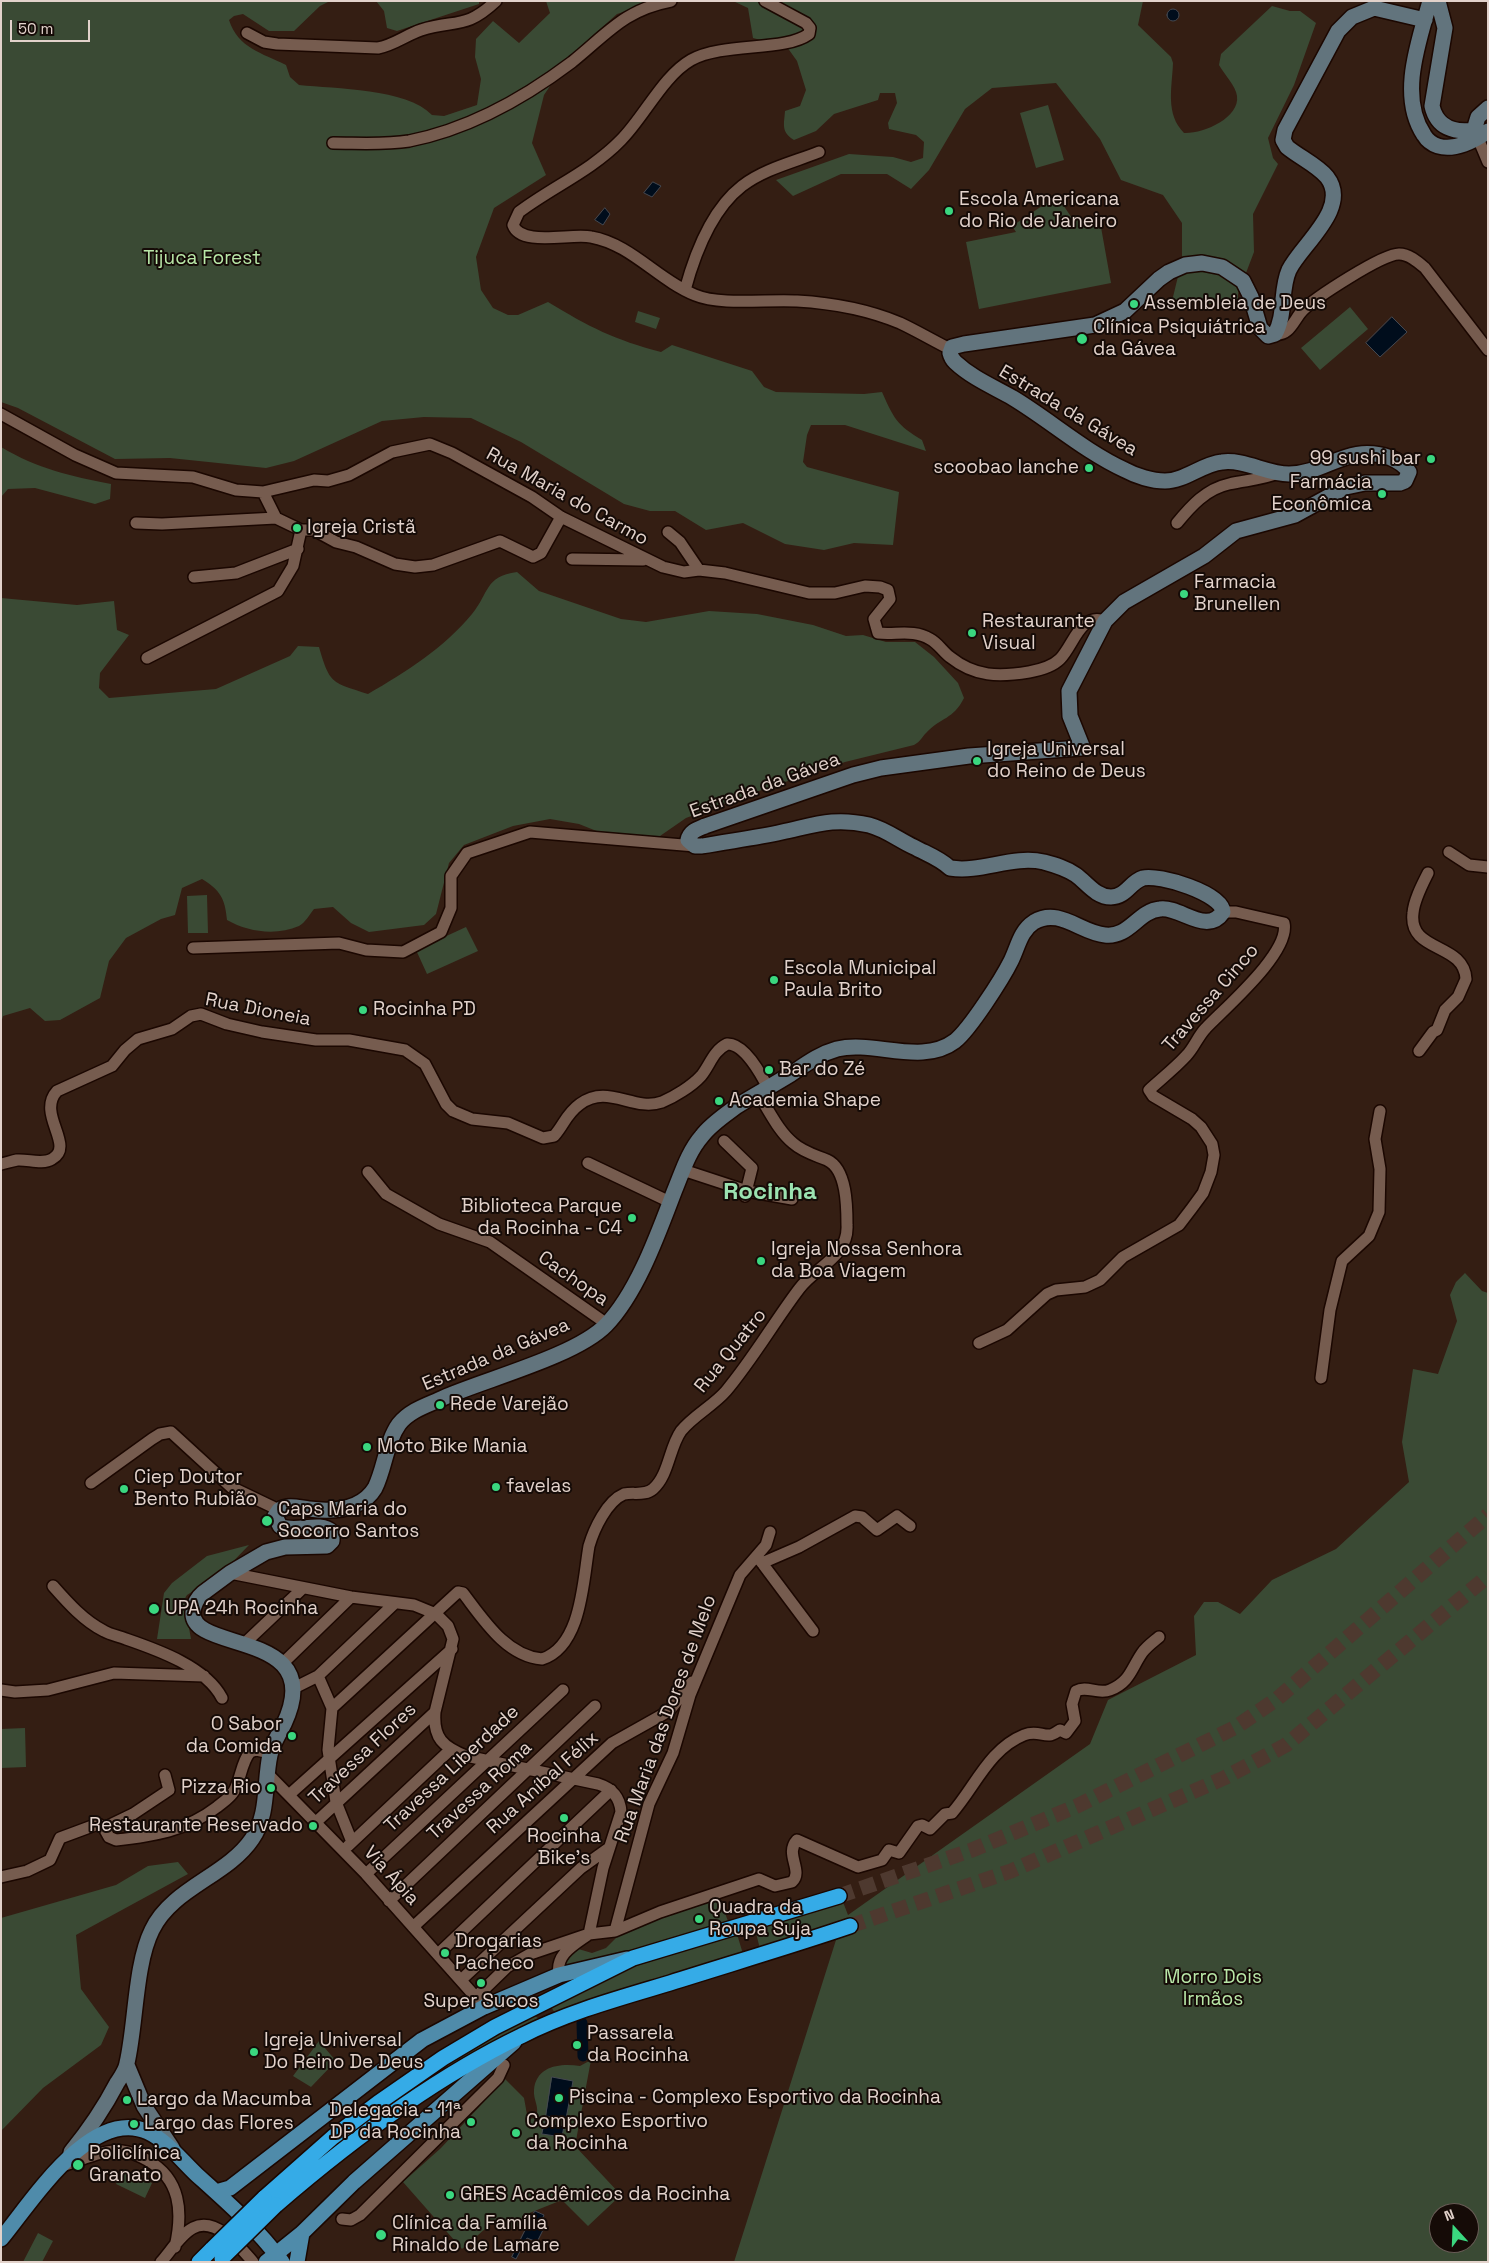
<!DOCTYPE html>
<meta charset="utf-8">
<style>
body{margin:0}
#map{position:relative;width:1489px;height:2263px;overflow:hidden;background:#341e13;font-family:"Space Grotesk",sans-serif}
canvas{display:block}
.frame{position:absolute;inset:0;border:2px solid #e2d2cb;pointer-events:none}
.north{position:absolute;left:1429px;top:2203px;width:50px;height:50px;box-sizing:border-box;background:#150b07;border:1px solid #675b55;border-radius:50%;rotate:340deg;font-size:14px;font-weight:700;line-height:20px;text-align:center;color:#e2d2cb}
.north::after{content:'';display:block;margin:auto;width:18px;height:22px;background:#3ad77f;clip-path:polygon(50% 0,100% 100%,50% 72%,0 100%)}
.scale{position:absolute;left:10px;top:20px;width:80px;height:22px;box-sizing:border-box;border:2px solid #e2d2cb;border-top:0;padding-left:6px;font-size:15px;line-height:18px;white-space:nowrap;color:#e2d2cb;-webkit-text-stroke:4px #150b07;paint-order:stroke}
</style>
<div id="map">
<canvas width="1489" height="2263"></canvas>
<div class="frame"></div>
<div class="north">N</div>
<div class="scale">50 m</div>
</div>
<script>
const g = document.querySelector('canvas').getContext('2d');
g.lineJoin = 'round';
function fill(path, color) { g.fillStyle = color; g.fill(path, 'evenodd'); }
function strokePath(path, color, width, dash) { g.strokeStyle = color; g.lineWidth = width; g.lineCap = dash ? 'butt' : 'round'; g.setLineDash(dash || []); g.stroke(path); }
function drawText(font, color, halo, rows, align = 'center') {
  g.font = font + ' "Space Grotesk",sans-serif'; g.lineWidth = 4; g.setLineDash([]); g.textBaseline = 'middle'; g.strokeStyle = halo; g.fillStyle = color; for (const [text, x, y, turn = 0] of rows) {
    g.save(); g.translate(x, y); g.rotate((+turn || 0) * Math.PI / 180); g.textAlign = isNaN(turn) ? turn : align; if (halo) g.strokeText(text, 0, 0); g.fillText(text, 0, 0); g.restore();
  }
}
const green = new Path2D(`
 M1 1H330L320 6 294 31H269L243 14 234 16 229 20C238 48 262 53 286 65L290 77 299 85C336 89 406 88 432 115L444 116 477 105 481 79 475 57 476 39 493 21 519 43 550 13 546 1H660L617 14 570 56 544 95 532 143 546 175 494 208 476 257 481 290 493 308 508 315H518L548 302C589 327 615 340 661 352L672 345 752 371 764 387 776 392 864 394 882 392C894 419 897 425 922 440L926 451 845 425H811L807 435 803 462 807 467 899 492 893 545 854 543 824 550 785 544 743 523 706 530 675 511H650L624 504 521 442 471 418 424 417 382 421 294 461 266 468 170 458 115 459 18 408 1 402Z
 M376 1H479V4L397 31 387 28 384 11Z
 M733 1H1143L1138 25 1171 57 1173 63C1172 88 1165 114 1184 133 1203 134 1240 118 1237 96 1236 86 1224 74 1219 65L1221 54 1272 6 1290 11H1300L1316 23 1294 85 1268 138 1273 158 1278 164 1253 214 1254 252 1238 294V303L1218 306 1192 299 1172 301 1182 260V223L1163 195 1121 180 1100 139 1056 83 992 88 965 109 929 170 911 189 887 174H841L793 196 776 180 849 154 893 157 911 162 923 158 924 142 916 135 889 129 888 123 897 103 895 93H880L878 100 834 114 816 131 794 140C781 132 784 125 785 111L800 106 806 90 797 61 787 47 753 38 748 8Z
 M1048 105 1064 160 1036 168 1020 113Z
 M1057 196 1074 221 1099 216 1111 283 979 309 966 242 1016 232 1012 226Z
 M1350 307 1368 329 1320 370 1301 348Z
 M638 311 660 318 656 329 635 322Z
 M1 447C38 469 70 476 111 484L110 499 95 504 35 488 8 489 1 497Z
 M517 572 539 591 621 619 646 622 709 611 757 614 813 625 846 636 863 635 886 642H915L934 657 958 683 964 698C953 720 941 717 927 732 921 738 921 741 914 745L845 762 767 788 686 818 660 836 642 841 609 836 579 824 550 819 513 826 464 845 449 863 436 914 424 925 369 932 351 923 333 907 314 909C310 914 305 923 299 926 276 936 248 932 227 920 225 898 220 890 202 879L182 888 175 915 161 919 126 938 109 961 100 998 60 1020 45 1021 30 1008 3 1016 1 1023V598L77 605 114 601 117 630 129 635 100 673 99 688 109 698 216 689 290 656 298 646 319 647C330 685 332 682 368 694 406 672 444 648 472 614 490 592 484 577 517 572Z
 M207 895 208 933H188L187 896Z
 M466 927 478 951 427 974 416 950Z
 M1465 1273 1482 1291 1488 1293V2262H734L842 1921 760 1949 755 1929 843 1902 848 1915 1090 1744 1108 1700 1196 1655 1194 1616 1204 1602H1218L1240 1614 1272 1580 1336 1549 1409 1482 1402 1442 1413 1369 1438 1374 1457 1321 1450 1295 1456 1282ZM1439 2213H1469V2243H1439Z
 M249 1545 222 1573 187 1595 184 1600 191 1639H157L164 1593 172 1583 207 1556Z
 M25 1728 26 1767 1 1768V1729Z
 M178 1862 188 1874 76 1935 81 1989 109 2027 101 2045 43 2088 1 2131V1918L116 1885 148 1866Z
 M718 1895 728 1921 633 1952 570 1968 564 1962 575 1948 592 1953 606 1948 625 1929Z
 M737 1934 743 1954 556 2015 550 2005 611 1974Z
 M532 2014 541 2020 355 2133 353 2131 434 2072Z
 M319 2041 336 2061 311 2087 293 2076Z
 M591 2060 575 2146 621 2195 588 2226 562 2200 522 2216 524 2224 506 2231 502 2220 495 2224 493 2222 462 2249 403 2182 441 2148 505 2079 524 2098 528 2120 536 2117C540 2107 533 2100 534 2090 536 2065 562 2063 580 2066Z
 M124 2169 152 2183 145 2198 116 2184Z
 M38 2233 53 2241 42 2262H23Z`);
const water = new Path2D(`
 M1167 15a6 6 0 1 1 12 0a6 6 0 1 1-12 0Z
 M653 182 661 186 652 197 644 193Z
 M605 208 610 214 603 225 595 220Z
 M1392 317 1407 332 1380 357 1366 343Z
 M552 2077 573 2081 566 2119 546 2116Z
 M545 2122 564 2126 562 2137 542 2134Z
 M535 2211 544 2215 539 2226 544 2228 537 2242 527 2238 516 2259 512 2257Z`);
const canal = new Path2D(`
 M582 2023 583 2056`);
const highwayTunnel = new Path2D(`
 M839 1896 972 1850 1077 1806 1236 1727 1277 1699 1488 1515
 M850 1926 1011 1871 1224 1778 1286 1745 1488 1576`);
const street = new Path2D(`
 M765 1 806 23 810 28 809 34C784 52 724 42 691 60 663 76 644 117 621 140 591 171 552 187 519 212L513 225C521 247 571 233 591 237 631 244 658 280 695 295 721 306 768 299 797 301 831 303 869 310 900 323 917 331 934 341 950 349
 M247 33 264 42 277 44 378 48C394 45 406 35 421 30 456 19 465 30 496 1
 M1475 131 1488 162
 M333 143C358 143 384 145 409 141 470 129 523 99 572 62 608 33 624 10 671 1
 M685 290C695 253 711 210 742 186 764 169 794 162 819 152
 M1275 334C1290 336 1294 319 1303 310 1315 298 1382 254 1399 254 1409 254 1418 262 1425 268L1488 350
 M1 414 75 455 116 473 193 477 236 490 263 492 314 480 328 481 349 475 392 452 430 444 452 453 532 497 561 517 663 567 684 572 699 570 725 573 809 593H835L865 586 880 587 888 590 890 599 874 619 878 633C896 635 914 629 930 639 938 643 943 652 950 657 975 677 999 677 1029 672 1040 670 1052 667 1060 659 1074 645 1080 612 1105 621
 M263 492 276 518
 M136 523 162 524 276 518 301 530H314L336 542 356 547 395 564 415 567 433 565 500 541 533 557 541 553 561 517
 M1177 523C1191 506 1206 489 1229 484 1246 480 1261 480 1278 473
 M668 532 680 542 699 570
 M572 559 643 560
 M194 577 236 573 298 549
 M147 658 278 591 293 566 301 530
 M1449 852 1469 865 1488 867
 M193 948 339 943 366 950 403 952 441 932 451 908V876L467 853 530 832 695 846
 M1419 1051 1433 1032 1437 1030 1445 1010 1458 997 1466 979C1464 942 1408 953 1413 913 1414 900 1422 885 1428 873
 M724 1141 752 1168 745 1196
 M588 1163 670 1202
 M1 1164C6 1163 12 1161 17 1160 28 1159 42 1165 52 1159 76 1146 36 1114 57 1091L112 1066 125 1050 138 1039 172 1029 191 1016 201 1014 227 1024 262 1032 316 1040H349L405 1050 425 1064 446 1104 453 1111 472 1119 508 1123 543 1138 554 1136C564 1125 566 1114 580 1104 608 1083 633 1112 662 1102 674 1097 692 1086 701 1076 710 1065 713 1051 727 1044 744 1043 761 1074 768 1088
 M683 1170 747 1191 792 1199
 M368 1172 386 1194 439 1224 490 1242 607 1324
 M979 1343 1007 1330 1047 1294 1056 1290 1085 1287 1100 1280 1123 1257 1179 1225 1192 1208 1203 1193 1211 1172 1214 1155 1212 1144 1201 1127 1192 1119 1153 1096 1149 1090C1161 1079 1175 1068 1186 1056 1194 1048 1198 1036 1206 1028 1225 1008 1291 952 1284 923L1236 912H1223
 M1321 1378 1330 1310 1342 1261 1369 1236 1379 1212 1380 1169 1375 1139 1380 1111
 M91 1483 152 1439 160 1434 171 1432 231 1487 279 1510
 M759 1559 813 1631
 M762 1563 799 1547 855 1516 862 1517 877 1530 897 1516 910 1526
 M230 1573 351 1597 414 1605 436 1614 448 1626 453 1639 435 1712C433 1738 443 1747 466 1756L598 1784C611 1788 620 1797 621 1812L603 1868 589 1934C574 1945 555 1954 559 1975
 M53 1586C68 1603 84 1621 104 1631 111 1635 119 1636 126 1639 158 1650 206 1667 222 1698
 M245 1643 303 1588
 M282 1664 351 1597
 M318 1676 332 1708 328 1750 336 1802 352 1842
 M294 1688 318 1676 395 1603
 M1 1690 15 1692 48 1690 114 1673 204 1676
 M332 1708 458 1592 463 1593C483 1619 506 1656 542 1659 582 1646 583 1580 589 1546 594 1529 607 1501 624 1494 634 1492 645 1496 653 1489 669 1475 669 1448 681 1431 694 1415 713 1406 726 1391 753 1359 774 1322 799 1289 815 1267 849 1257 847 1225 847 1207 847 1169 827 1160 815 1155 803 1152 793 1143 778 1131 769 1110 758 1094
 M267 1773 366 1874 480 2002
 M290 1794 452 1649
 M315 1823 435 1712
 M104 1828 109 1837 116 1840C153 1836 186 1831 217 1807 223 1802 230 1798 234 1791 241 1779 241 1763 250 1752L256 1750 271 1753
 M348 1846 450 1750
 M366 1874 563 1690
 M1 1877 27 1871 50 1860 60 1838 95 1825H100L104 1828 133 1814 169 1790 165 1775
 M389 1901 595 1706
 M413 1927 612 1743 669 1711 692 1682
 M615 1931 649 1804 673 1753 690 1695 740 1575 766 1545 770 1532
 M438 1954 611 1790
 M461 1980 581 1868 609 1848
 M476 1997 507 1967 530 1954 589 1934 615 1931 660 1912 759 1879 775 1886 792 1882C804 1871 784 1854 797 1840L858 1867 882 1860 889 1850 899 1853 918 1826 922 1825 930 1829 945 1814 952 1813C975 1787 989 1749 1024 1735 1036 1730 1042 1736 1050 1735 1053 1735 1058 1731 1060 1730L1066 1733 1075 1721 1072 1704 1076 1691C1087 1685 1098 1695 1110 1690 1130 1682 1131 1669 1142 1653 1146 1647 1153 1642 1159 1637
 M62 2166C80 2161 103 2149 122 2151 130 2152 140 2156 147 2160 181 2179 183 2212 175 2247
 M342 2219 351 2220 360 2215 498 2078 504 2065
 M161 2262C170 2252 181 2234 193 2228 216 2216 240 2247 253 2262`);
const secondary = new Path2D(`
 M1430 1C1419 41 1398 96 1424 135 1427 140 1432 144 1438 146 1454 151 1475 141 1488 131
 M1438 1 1445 28 1432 106C1437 128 1454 133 1474 130L1478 117 1488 108
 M127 2065 144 2106 172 2148
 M71 2152C89 2130 104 2108 117 2083 121 2077 126 2070 127 2063 136 2024 135 1964 152 1930 172 1888 227 1876 252 1839 269 1815 264 1782 270 1755 272 1745 279 1734 284 1724 329 1628 190 1654 193 1612 194 1603 197 1598 203 1593L230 1573 266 1552 285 1547 327 1546 332 1541V1532C319 1520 296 1534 280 1526L275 1516 279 1510C289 1504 299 1508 309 1509 333 1512 361 1511 375 1488 385 1468 386 1442 399 1424 410 1410 428 1405 443 1398 486 1379 576 1356 606 1325 637 1293 658 1234 674 1192 682 1173 688 1152 702 1136 711 1124 725 1115 737 1106 755 1095 773 1085 791 1074 806 1064 819 1054 837 1049 874 1040 922 1066 955 1041 970 1029 1002 979 1011 961 1018 947 1020 931 1034 922 1059 907 1081 933 1105 935 1129 938 1138 911 1160 909 1180 906 1207 936 1223 912 1222 893 1159 874 1143 878 1130 882 1126 897 1111 897 1096 897 1087 883 1076 875 1066 868 1055 865 1044 862 1012 855 982 873 950 868 939 858 927 854 914 847 899 840 885 829 869 825 834 817 815 825 782 832 756 838 729 841 702 846H695L688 840C690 831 698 829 705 826L853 775 881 768 969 756 1081 748 1082 746 1070 716 1069 691 1105 621 1124 602 1204 556 1236 531 1295 515 1346 487 1365 483H1400L1405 481 1409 472C1405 465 1398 461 1391 458 1348 442 1326 474 1289 474 1267 474 1244 459 1222 462 1202 464 1185 481 1165 481 1152 481 1136 476 1125 470 1084 451 1051 421 1013 398 994 387 972 378 955 362 952 359 951 357 950 353L952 347 964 344 1095 325 1125 311 1159 279 1169 272 1185 265 1202 263 1222 267 1243 281 1251 297 1260 328 1268 336 1275 334C1286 315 1280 290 1289 270 1301 245 1351 208 1327 177 1317 165 1299 157 1287 147L1283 140 1285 130 1338 31 1352 17 1374 8 1425 20`);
const primary = new Path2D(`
 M216 2192 230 2188 422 2040 484 2007 559 1975 627 1959
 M1 2239C31 2203 91 2106 148 2132 167 2141 182 2161 197 2175 227 2202 258 2229 282 2262
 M266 2262 302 2233 354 2182 514 2042
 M297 2262 302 2233`);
const highway = new Path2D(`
 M264 2198 333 2137 378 2103 443 2058 495 2027 633 1958 839 1896
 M276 2205C349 2142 434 2078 521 2036 568 2012 620 1998 670 1983 730 1964 791 1946 850 1926
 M199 2262 212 2249`);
const highwayBridge = new Path2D(`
 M212 2249 264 2198
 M222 2258 276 2205`);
const markers = [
 [949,211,5,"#3ad77f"],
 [1134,304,5,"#3ad77f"],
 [1082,339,6,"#3ad77f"],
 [1431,459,5,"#3ad77f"],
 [1089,468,5,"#3ad77f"],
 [1382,494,5,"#3ad77f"],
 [297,528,5,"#3ad77f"],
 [1184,594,5,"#3ad77f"],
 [972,633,5,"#3ad77f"],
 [977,761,5,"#3ad77f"],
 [774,980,5,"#3ad77f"],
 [363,1010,5,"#3ad77f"],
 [769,1070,5,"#3ad77f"],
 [719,1101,5,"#3ad77f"],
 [632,1218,5,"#3ad77f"],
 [761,1261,5,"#3ad77f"],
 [440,1405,5,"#3ad77f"],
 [367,1447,5,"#3ad77f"],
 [496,1487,5,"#3ad77f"],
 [124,1489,5,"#3ad77f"],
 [267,1521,6,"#3ad77f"],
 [154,1609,6,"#3ad77f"],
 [292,1736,5,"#3ad77f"],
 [271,1788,5,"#3ad77f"],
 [564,1818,5,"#3ad77f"],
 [313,1826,5,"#3ad77f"],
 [699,1919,5,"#3ad77f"],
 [445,1953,5,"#3ad77f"],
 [481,1983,5,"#3ad77f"],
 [577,2045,5,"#3ad77f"],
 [254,2052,5,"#3ad77f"],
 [559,2098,5,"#3ad77f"],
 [127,2100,5,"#3ad77f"],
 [471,2122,5,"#3ad77f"],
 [134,2124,5,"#3ad77f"],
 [516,2133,5,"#3ad77f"],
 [78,2165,6,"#3ad77f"],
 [450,2195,5,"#3ad77f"],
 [381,2235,6,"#3ad77f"]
];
const poiNames = [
 ["Escola Americana",959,200],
 ["do Rio de Janeiro",959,222],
 ["Assembleia de Deus",1144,304],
 ["Clínica Psiquiátrica",1093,328],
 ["da Gávea",1093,350],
 ["99 sushi bar",1421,459,"right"],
 ["scoobao lanche",1079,468,"right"],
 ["Farmácia",1372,483,"right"],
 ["Econômica",1372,505,"right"],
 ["Igreja Cristã",307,528],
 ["Farmacia",1194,583],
 ["Brunellen",1194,605],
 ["Restaurante",982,622],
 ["Visual",982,644],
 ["Igreja Universal",987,750],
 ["do Reino de Deus",987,772],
 ["Escola Municipal",784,969],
 ["Paula Brito",784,991],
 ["Rocinha PD",373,1010],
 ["Bar do Zé",779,1070],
 ["Academia Shape",729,1101],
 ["Biblioteca Parque",622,1207,"right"],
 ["da Rocinha - C4",622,1229,"right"],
 ["Igreja Nossa Senhora",771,1250],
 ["da Boa Viagem",771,1272],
 ["Rede Varejão",450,1405],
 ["Moto Bike Mania",377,1447],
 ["Ciep Doutor",134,1478],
 ["Bento Rubião",134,1500],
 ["favelas",506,1487],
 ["Caps Maria do",278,1510],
 ["Socorro Santos",278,1532],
 ["UPA 24h Rocinha",165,1609],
 ["O Sabor",282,1725,"right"],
 ["da Comida",282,1747,"right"],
 ["Pizza Rio",261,1788,"right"],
 ["Restaurante Reservado",303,1826,"right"],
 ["Rocinha",564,1837,"center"],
 ["Bike's",564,1859,"center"],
 ["Quadra da",709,1908],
 ["Roupa Suja",709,1930],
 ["Drogarias",455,1942],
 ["Pacheco",455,1964],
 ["Super Sucos",481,2002,"center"],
 ["Passarela",587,2034],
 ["da Rocinha",587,2056],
 ["Igreja Universal",264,2041],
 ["Do Reino De Deus",264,2063],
 ["Piscina - Complexo Esportivo da Rocinha",569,2098],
 ["Largo da Macumba",137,2100],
 ["Delegacia - 11ª",461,2111,"right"],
 ["DP da Rocinha",461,2133,"right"],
 ["Complexo Esportivo",526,2122],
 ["da Rocinha",526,2144],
 ["Largo das Flores",144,2124],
 ["Policlínica",89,2154],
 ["Granato",89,2176],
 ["GRES Acadêmicos da Rocinha",460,2195],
 ["Clínica da Família",392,2224],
 ["Rinaldo de Lamare",392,2246]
];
const parkNames = [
 ["Tijuca Forest",202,259],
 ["Morro Dois",1213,1978],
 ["Irmãos",1213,2000]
];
const streetNames = [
 ["Estrada da Gávea",1068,411,31],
 ["Rua Maria do Carmo",567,497,29],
 ["Estrada da Gávea",765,786,-20],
 ["Travessa Cinco",1211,998,-49],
 ["Rua Dioneia",258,1010,11],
 ["Cachopa",573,1279,35],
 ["Rua Quatro",731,1351,-51],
 ["Estrada da Gávea",496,1355,-23],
 ["Rua Maria das Dores de Melo",666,1719,-70],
 ["Travessa Flores",363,1754,-43],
 ["Travessa Liberdade",452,1769,-43],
 ["Rua Aníbal Félix",543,1783,-42],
 ["Travessa Roma",480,1791,-43],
 ["Via Ápia",391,1876,48]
];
const districtNames = [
 ["Rocinha",770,1192]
];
fill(green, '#3a4a34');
fill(water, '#000d1c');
strokePath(water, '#444850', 1);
strokePath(canal, '#000d1c', 11);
strokePath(highwayTunnel, '#4e392f', 15, [15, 8]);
strokePath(street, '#1b0701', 14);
strokePath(secondary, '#1b0701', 18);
strokePath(primary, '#1b0701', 18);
strokePath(highway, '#1b0701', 18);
strokePath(street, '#765c4f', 11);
strokePath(secondary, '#62747d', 15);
strokePath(primary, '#4f8baa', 15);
strokePath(highway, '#35abe7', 15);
strokePath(highwayBridge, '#1b0701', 18, []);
strokePath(highwayBridge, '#35abe7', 15);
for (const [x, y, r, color] of markers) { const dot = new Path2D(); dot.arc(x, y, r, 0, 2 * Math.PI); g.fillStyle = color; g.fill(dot); strokePath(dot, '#150b07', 2); }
drawText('19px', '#e2d2cb', '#150b07', poiNames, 'left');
drawText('19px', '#b9e8a8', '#150b07', parkNames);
drawText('19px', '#e2d2cb', '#150b07', streetNames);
drawText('bold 24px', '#9be2b0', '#150b07', districtNames);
</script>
